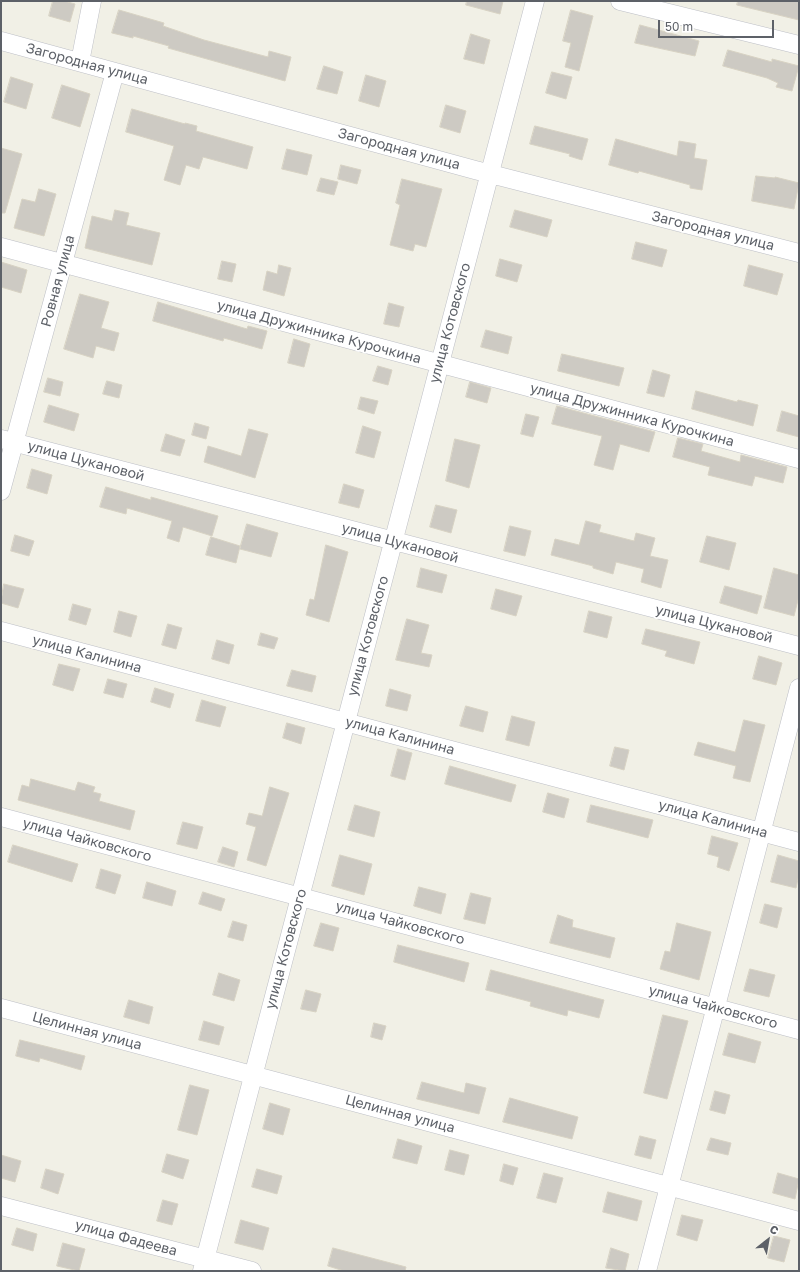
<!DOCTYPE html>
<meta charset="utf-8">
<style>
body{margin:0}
#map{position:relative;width:800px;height:1272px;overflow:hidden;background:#f1f0e6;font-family:"Golos Text",sans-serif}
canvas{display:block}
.frame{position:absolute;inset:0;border:2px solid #5d6168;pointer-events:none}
.north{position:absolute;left:748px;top:1220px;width:40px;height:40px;-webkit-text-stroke:3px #fff;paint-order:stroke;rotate:31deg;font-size:11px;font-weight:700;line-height:16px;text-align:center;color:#5d6168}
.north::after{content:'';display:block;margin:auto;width:14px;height:18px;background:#5d6168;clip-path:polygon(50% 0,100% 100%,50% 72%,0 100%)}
.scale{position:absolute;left:658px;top:20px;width:116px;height:18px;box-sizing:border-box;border:2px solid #5d6168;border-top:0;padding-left:5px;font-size:12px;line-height:14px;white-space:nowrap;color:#5d6168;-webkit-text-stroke:3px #fff;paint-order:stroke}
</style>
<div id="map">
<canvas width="800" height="1272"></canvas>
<div class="frame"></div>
<div class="north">С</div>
<div class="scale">50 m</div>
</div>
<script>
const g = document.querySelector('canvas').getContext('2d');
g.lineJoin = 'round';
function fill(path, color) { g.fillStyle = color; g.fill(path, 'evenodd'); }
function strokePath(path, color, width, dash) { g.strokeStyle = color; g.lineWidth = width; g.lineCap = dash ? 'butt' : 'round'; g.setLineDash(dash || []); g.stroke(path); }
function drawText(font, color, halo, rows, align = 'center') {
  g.font = font + ' "Golos Text",sans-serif'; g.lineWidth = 3.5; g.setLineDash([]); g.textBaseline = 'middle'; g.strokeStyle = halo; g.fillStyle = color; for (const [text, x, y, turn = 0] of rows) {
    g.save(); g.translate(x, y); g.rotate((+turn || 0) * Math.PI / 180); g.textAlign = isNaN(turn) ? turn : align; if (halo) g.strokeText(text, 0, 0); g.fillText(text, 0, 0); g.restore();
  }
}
const building = new Path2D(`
 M53 1H64L75 4 70 22 49 16Z
 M467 1H503L500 14 466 5Z
 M738 1H799V20L737 5Z
 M119 10 164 23 163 26 204 40 268 57 269 51 291 57 285 81 168 48 169 46 133 36V38L112 33Z
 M571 10 593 16 579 71 565 67 571 43 563 41Z
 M640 25 699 41 695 56 635 43Z
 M471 34 490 40 484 64 464 59Z
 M728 50 772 62V59L799 66 792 91 776 87 778 83 767 78 723 66Z
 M324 66 343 72 337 94 317 89Z
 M552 72 572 77 566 99 546 93Z
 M366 75 386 81 379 107 359 101Z
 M11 77 33 84 26 109 4 102Z
 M62 85 90 94 80 127 52 118Z
 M446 105 466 111 460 133 440 127Z
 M132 109 185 124V123L197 126 196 131 253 147 247 169 203 157 199 169 186 165 180 185 164 180 174 146 126 132Z
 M535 126 588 139 582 160 569 156 570 154 530 144Z
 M616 139 677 156 679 141 696 144 694 158 707 160 702 190 690 188V185L639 171 638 173 609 165Z
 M1 148 22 154 5 213H1Z
 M287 149 312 155 307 175 282 169Z
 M341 165 361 170 357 184 338 179Z
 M756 176 775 178V177L799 183 794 209 752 201Z
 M321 178 338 182 334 195 317 191Z
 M402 179 442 189 426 247 415 244 413 251 390 245 400 205 396 203Z
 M39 189 56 194 44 236 14 228 22 199 35 202Z
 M115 210 129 213 126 225 160 233 152 265 85 248 92 216 112 221Z
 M515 210 552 220 547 237 510 227Z
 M636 242 667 250 662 267 632 259Z
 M500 259 522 265 517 282 496 276Z
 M222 261 236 264 232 282 218 279Z
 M1 262 27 270 21 293 1 287Z
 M279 265 291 268 284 296 263 290 267 271 277 274Z
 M749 265 783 274 777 295 744 286Z
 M80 294 109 302 101 328 119 333 114 351 96 346 93 358 64 349Z
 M158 302 247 329 248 326 267 331 262 349 224 338 223 341 153 321Z
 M389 303 404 307 399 327 384 324Z
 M486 330 512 337 508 354 481 347Z
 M294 339 310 344 304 367 288 363Z
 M562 354 624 368 619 386 558 371Z
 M378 366 392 370 388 385 373 381Z
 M653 370 670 375 664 397 647 393Z
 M48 378 63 382 60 396 44 392Z
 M107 381 122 385 119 398 103 394Z
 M470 382 491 388 487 403 466 397Z
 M696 391 737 402 738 400 758 405 753 426 692 409Z
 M361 397 378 401 374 414 358 409Z
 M49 405 79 414 74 431 44 422Z
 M557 406 655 432 649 452 620 444 613 470 594 465 602 436 552 424Z
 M782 411 799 416V437L777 431Z
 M526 414 539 417 533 437 521 434Z
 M195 423 209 427 206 439 192 435Z
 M363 426 381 432 374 458 356 453Z
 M249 429 268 434 255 478 204 462 208 446 241 456Z
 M166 434 185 440 180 456 161 451Z
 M678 438 703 444 701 451 740 462 741 455 787 467 783 483 755 476 752 486 708 475 710 467 673 457Z
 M455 439 480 445 469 488 446 481Z
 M32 469 52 475 47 494 27 488Z
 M344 484 364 490 359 508 339 503Z
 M106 487 151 500V497L218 516 212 536 183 527 179 542 167 538 172 521 127 508 126 514 100 507Z
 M436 505 457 510 451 533 430 527Z
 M586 521 601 525 599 532 634 541 636 533 655 538 650 556 668 560 661 588 641 582 644 569 616 562 613 574 593 568V566L551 555 555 539 579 545Z
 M247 524 278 533 271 557 240 549Z
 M510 526 531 531 525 556 504 551Z
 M15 535 34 541 29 556 11 551Z
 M707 536 736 543 729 570 700 562Z
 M211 537 240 546 236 563 206 555Z
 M326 545 348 552 329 622 306 615 310 599 314 600Z
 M421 568 447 575 442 593 417 587Z
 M774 568 799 575V596L794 616 764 608Z
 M4 584 24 589 18 608 1 603Z
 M725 586 762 596 757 614 720 603Z
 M496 589 522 596 516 616 491 609Z
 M73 604 91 609 86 625 69 620Z
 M119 611 137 616 131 637 114 632Z
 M589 611 612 617 607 638 584 632Z
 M407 619 429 625 421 653 432 655 429 667 396 660Z
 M168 624 182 628 176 649 162 645Z
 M646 629 700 642 694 664 665 656 667 651 642 644Z
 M261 633 278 638 274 649 258 645Z
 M217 640 234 645 229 664 212 659Z
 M759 656 782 663 776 685 753 679Z
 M59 664 80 669 73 691 53 685Z
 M292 670 316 676 312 692 287 686Z
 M108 679 127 684 123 698 104 693Z
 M155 688 174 694 170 708 151 702Z
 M390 689 411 695 407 711 386 706Z
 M202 700 226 707 220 727 196 721Z
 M466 706 488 712 483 732 460 726Z
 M512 716 535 722 529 746 506 740Z
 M744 720 765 725 750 782 733 778 736 766 694 755 698 742 735 752Z
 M287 723 305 728 301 744 283 738Z
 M615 747 629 750 624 770 610 766Z
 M398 749 412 753 405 780 391 776Z
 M450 766 516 785 511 802 445 784Z
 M31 779 75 791 78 782 95 787 93 792 101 794 99 801 135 811 130 830 18 800 22 785 29 787Z
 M270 787 289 793 266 866 247 860 256 827 246 824 249 813 262 816Z
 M548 793 569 799 564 818 543 812Z
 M355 805 380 812 374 837 348 830Z
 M591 805 653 820 648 838 587 822Z
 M183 822 203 827 197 849 177 844Z
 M712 836 738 843 729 871 717 867 719 857 708 854Z
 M13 845 78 864 72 882 8 862Z
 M223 847 238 852 234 867 218 862Z
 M340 855 372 864 364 895 332 886Z
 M778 855 799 861V875L796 888 771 882Z
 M101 869 121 875 115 894 96 888Z
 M147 882 176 891 172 906 143 898Z
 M419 887 446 894 441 914 414 906Z
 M203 892 225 899 221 911 199 904Z
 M471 893 491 898 485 924 464 919Z
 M765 904 782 908 777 928 760 923Z
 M558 915 573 920 572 927 615 938 610 958 550 943Z
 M233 921 247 925 243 941 228 937Z
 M321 923 339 928 333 951 314 946Z
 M677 923 711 932 699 980 660 969 665 951 670 952Z
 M398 945 469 963 464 982 394 962Z
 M750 969 775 975 769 997 744 991Z
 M491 970 604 1000 599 1018 568 1010 567 1016 530 1006 531 1002 486 990Z
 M219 973 240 980 234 1001 213 995Z
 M306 990 321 994 316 1012 301 1009Z
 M129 1000 153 1007 149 1024 124 1017Z
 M663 1015 688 1021 667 1099 644 1093Z
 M204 1021 224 1027 219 1045 199 1040Z
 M374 1023 386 1026 382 1040 371 1037Z
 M729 1033 761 1042 755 1063 723 1055Z
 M20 1040 85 1056 81 1070 40 1058 39 1062 16 1056Z
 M422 1082 464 1093 466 1083 486 1088 479 1114 417 1099Z
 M190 1085 209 1090 197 1135 178 1130Z
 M715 1091 730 1095 725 1114 710 1110Z
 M510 1098 578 1117 572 1139 503 1122Z
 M270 1103 290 1109 283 1135 263 1129Z
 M640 1136 656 1140 651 1159 635 1155Z
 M711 1138 731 1143 728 1155 707 1150Z
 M398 1139 422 1146 417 1164 393 1158Z
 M450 1150 469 1155 464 1175 445 1170Z
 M167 1154 189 1160 183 1179 162 1172Z
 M1 1155 21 1161 15 1182 1 1178Z
 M504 1164 518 1168 513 1185 500 1181Z
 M46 1169 64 1174 58 1194 41 1188Z
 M257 1169 282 1176 277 1194 252 1187Z
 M544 1173 563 1178 556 1203 537 1198Z
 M778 1173 799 1179 795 1199 773 1193Z
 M608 1192 642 1201 637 1221 603 1212Z
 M163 1200 178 1204 172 1225 157 1221Z
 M682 1215 703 1220 697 1241 677 1235Z
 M241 1220 269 1228 263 1250 235 1243Z
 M17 1228 37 1234 33 1251 12 1245Z
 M774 1236 790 1240 784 1262 768 1258Z
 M63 1243 85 1249 79 1271 57 1266Z
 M333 1248 406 1267 405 1271H344L328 1266Z
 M611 1248 629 1254 625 1271 606 1268Z`);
const minor = new Path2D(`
 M620 1 799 45
 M1 41 475 170 799 253
 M80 62 92 1
 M1 247 799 459
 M1 439 799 646
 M1 491 115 72
 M1 631 799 842
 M1 817 799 1030
 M1 1008 799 1221
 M1 1206 252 1271
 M202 1271 535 1
 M647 1271 799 688`);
const streetNames = [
 ["Загородная улица",87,64,15],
 ["Загородная улица",399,149,15],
 ["Загородная улица",713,231,14],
 ["Ровная улица",58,281,-75],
 ["улица Котовского",450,323,-75],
 ["улица Дружинника Курочкина",319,332,15],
 ["улица Дружинника Курочкина",632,415,15],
 ["улица Цукановой",86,461,15],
 ["улица Цукановой",400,543,15],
 ["улица Цукановой",714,624,14],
 ["улица Котовского",368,636,-75],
 ["улица Калинина",87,654,15],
 ["улица Калинина",400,736,15],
 ["улица Калинина",713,819,15],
 ["улица Чайковского",87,840,15],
 ["улица Чайковского",400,923,15],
 ["улица Котовского",286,949,-75],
 ["улица Чайковского",713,1007,15],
 ["Целинная улица",87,1031,15],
 ["Целинная улица",400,1114,15],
 ["улица Фадеева",126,1238,15]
];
fill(building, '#cdcac3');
strokePath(building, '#d7d2c3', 1);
strokePath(minor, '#bdbfc6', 19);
strokePath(minor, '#fff', 18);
drawText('14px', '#5d6168', '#fff', streetNames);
</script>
